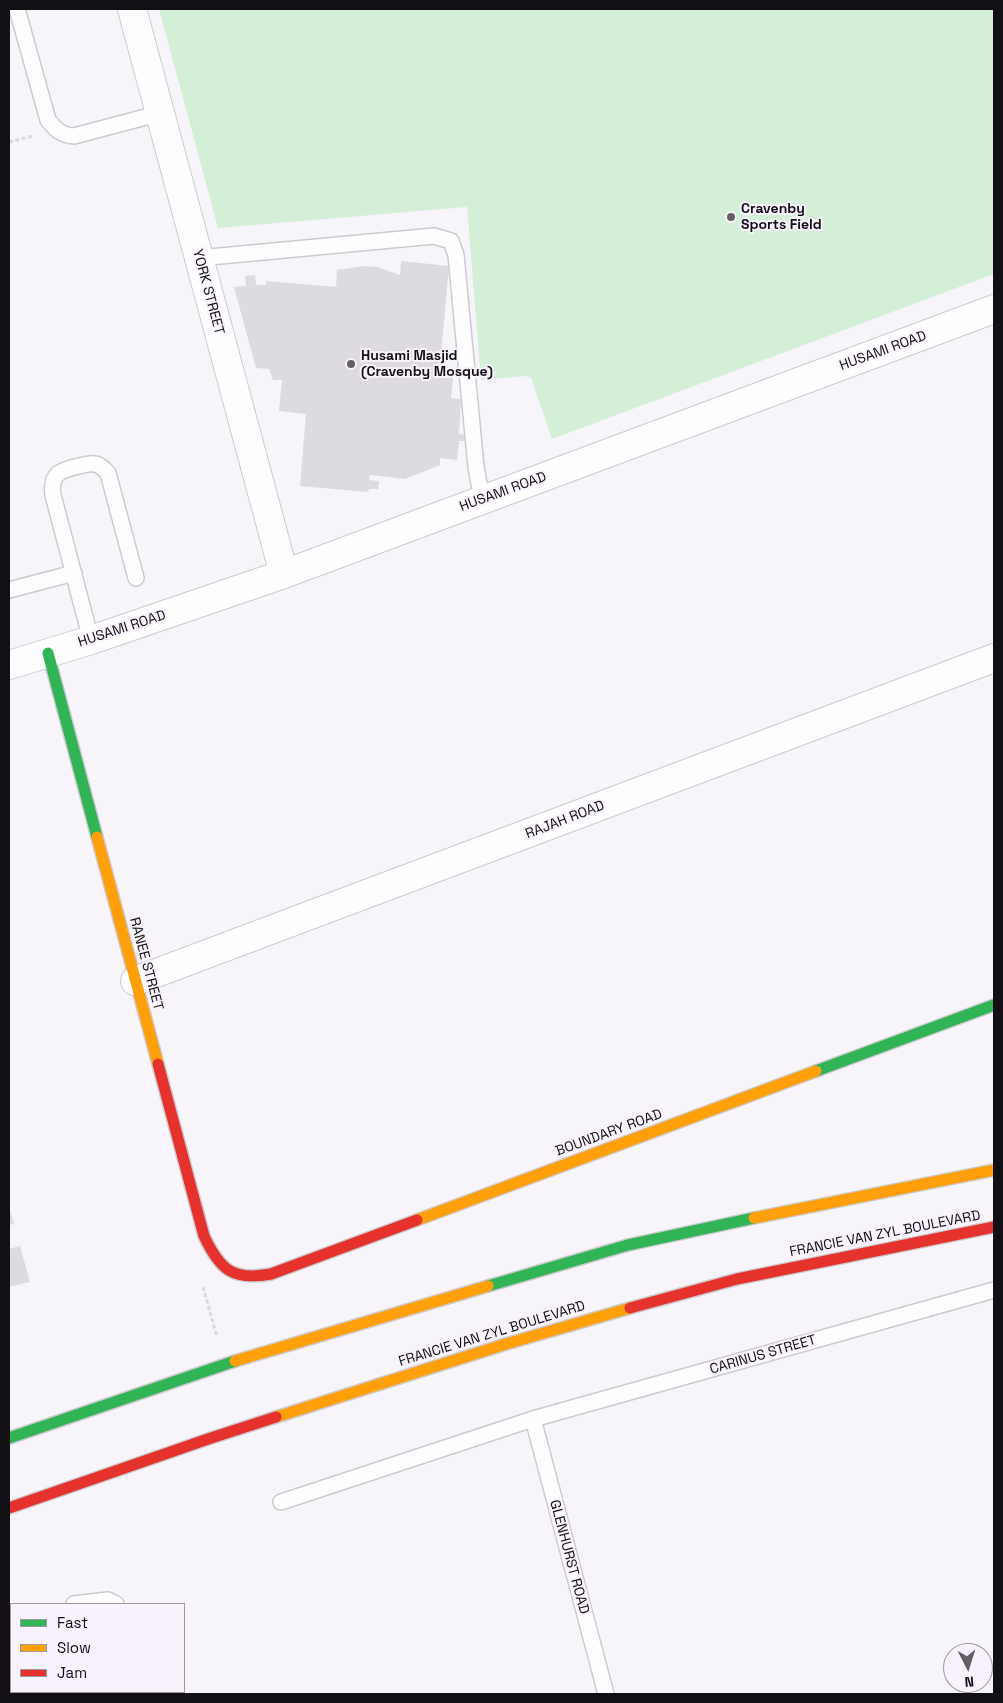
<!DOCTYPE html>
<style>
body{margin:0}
#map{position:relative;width:1003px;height:1703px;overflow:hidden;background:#f7f4fa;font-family:"Space Grotesk",sans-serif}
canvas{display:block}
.frame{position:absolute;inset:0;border:10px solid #121014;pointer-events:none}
.legend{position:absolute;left:10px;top:1603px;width:175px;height:90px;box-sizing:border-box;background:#f8f2fc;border:1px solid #9c989f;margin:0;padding:6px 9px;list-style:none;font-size:15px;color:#121014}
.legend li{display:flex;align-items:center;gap:10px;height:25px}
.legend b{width:25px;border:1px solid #9c989f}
.north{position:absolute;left:943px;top:1643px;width:50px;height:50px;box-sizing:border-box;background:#f8f2fc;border:1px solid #9c989f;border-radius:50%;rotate:175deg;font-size:14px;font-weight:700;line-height:20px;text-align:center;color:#121014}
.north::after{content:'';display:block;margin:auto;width:18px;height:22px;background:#626064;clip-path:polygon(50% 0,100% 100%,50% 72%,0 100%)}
</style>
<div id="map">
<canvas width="1003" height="1703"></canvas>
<div class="frame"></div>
<ul class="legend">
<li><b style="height:6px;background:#30b455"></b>Fast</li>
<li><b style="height:6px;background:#ff9f0a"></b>Slow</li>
<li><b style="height:6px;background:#e5322d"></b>Jam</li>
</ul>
<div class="north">N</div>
</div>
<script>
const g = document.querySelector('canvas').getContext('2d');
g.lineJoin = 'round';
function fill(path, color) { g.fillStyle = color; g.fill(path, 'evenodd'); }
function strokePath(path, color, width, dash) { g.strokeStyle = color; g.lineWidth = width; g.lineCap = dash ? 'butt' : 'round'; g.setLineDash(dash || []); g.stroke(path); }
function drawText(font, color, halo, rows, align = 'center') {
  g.font = font + ' "Space Grotesk",sans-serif'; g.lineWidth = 4; g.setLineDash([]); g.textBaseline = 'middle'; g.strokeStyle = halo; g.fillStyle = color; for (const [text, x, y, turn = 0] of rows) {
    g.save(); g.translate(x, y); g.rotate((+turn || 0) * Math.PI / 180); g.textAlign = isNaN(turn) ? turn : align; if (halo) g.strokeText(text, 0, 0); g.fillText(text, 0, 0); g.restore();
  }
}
const green = new Path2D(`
 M159 9H994V274L552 439 531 378 526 376 481 380 467 207 218 228Z`);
const building = new Path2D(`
 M401 261 449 266 439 377 453 378 451 398 461 399 459 434 465 435 464 441H459L457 460 440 458V465L405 479 370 475 369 480 379 481 378 489H369L368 492 300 486 306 414 279 411 282 380H273L269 369 256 368 234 287 246 286 245 276 255 275 256 285H266V281L336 287 337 270 365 266 377 267 400 275Z
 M9 1208 14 1224 9 1225Z
 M20 1246 30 1282 9 1287V1249Z
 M96 1692H132V1694H97Z`);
const path = new Path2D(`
 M9 142 33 136
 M203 1287 217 1337`);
const lane = new Path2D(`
 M17 9 48 120C56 130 61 135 74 136L161 113
 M199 258 434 236 451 241 456 255 476 467 482 500
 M9 590 74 573
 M91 640 53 495C50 473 61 470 79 466 84 465 90 463 95 464 101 465 104 469 108 473L136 578
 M533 1419 606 1694
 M281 1502 533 1419 994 1290
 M74 1604 108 1600 116 1604
 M9 1619H11
 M139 1692 140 1694`);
const street = new Path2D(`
 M132 9 284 574
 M9 665 91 640 284 574 994 309
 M135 981 994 658`);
const fast = new Path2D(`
 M48 653 97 837
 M816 1071 994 1005
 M488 1286 628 1245 754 1218
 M9 1438 235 1361`);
const slow = new Path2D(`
 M97 837 158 1064
 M754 1218 994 1170
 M417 1220 816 1071
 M235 1361 488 1286
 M276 1417 506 1344 630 1308`);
const jam = new Path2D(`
 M158 1064 204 1236C220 1270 233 1281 271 1274L417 1220
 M630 1308 737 1279 994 1227
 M9 1508 211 1438 276 1417`);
const markers = [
 [731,217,5,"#626064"],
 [351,364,5,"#626064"]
];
const poiNames = [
 ["Cravenby",741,209],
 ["Sports Field",741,225],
 ["Husami Masjid",361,356],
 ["(Cravenby Mosque)",361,372]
];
const streetNames = [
 ["YORK STREET",208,292,75],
 ["HUSAMI ROAD",883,351,-20],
 ["HUSAMI ROAD",503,492,-20],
 ["HUSAMI ROAD",122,629,-18],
 ["RAJAH ROAD",565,820,-21],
 ["RANEE STREET",146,964,75],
 ["BOUNDARY ROAD",609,1133,-20],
 ["FRANCIE VAN ZYL BOULEVARD",885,1234,-11],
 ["FRANCIE VAN ZYL BOULEVARD",492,1334,-17],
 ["CARINUS STREET",763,1355,-16],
 ["GLENHURST ROAD",569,1557,75]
];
fill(green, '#d4efd8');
fill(building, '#dddbdf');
strokePath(lane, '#cdcbcf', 18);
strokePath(street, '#cdcbcf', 30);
strokePath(fast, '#cdcbcf', 14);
strokePath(slow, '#cdcbcf', 14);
strokePath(jam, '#cdcbcf', 14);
strokePath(path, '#d9d8da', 3, [4, 2.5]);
strokePath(lane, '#fefdfe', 15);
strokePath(street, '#fefdfe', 28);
strokePath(fast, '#30b455', 11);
strokePath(slow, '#ff9f0a', 11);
strokePath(jam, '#e5322d', 11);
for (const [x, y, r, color] of markers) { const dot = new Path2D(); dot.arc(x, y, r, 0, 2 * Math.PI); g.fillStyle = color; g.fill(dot); strokePath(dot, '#f8f2fc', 2); }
drawText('bold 14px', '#121014', '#f8f2fc', poiNames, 'left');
drawText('14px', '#121014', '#f8f2fc', streetNames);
</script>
